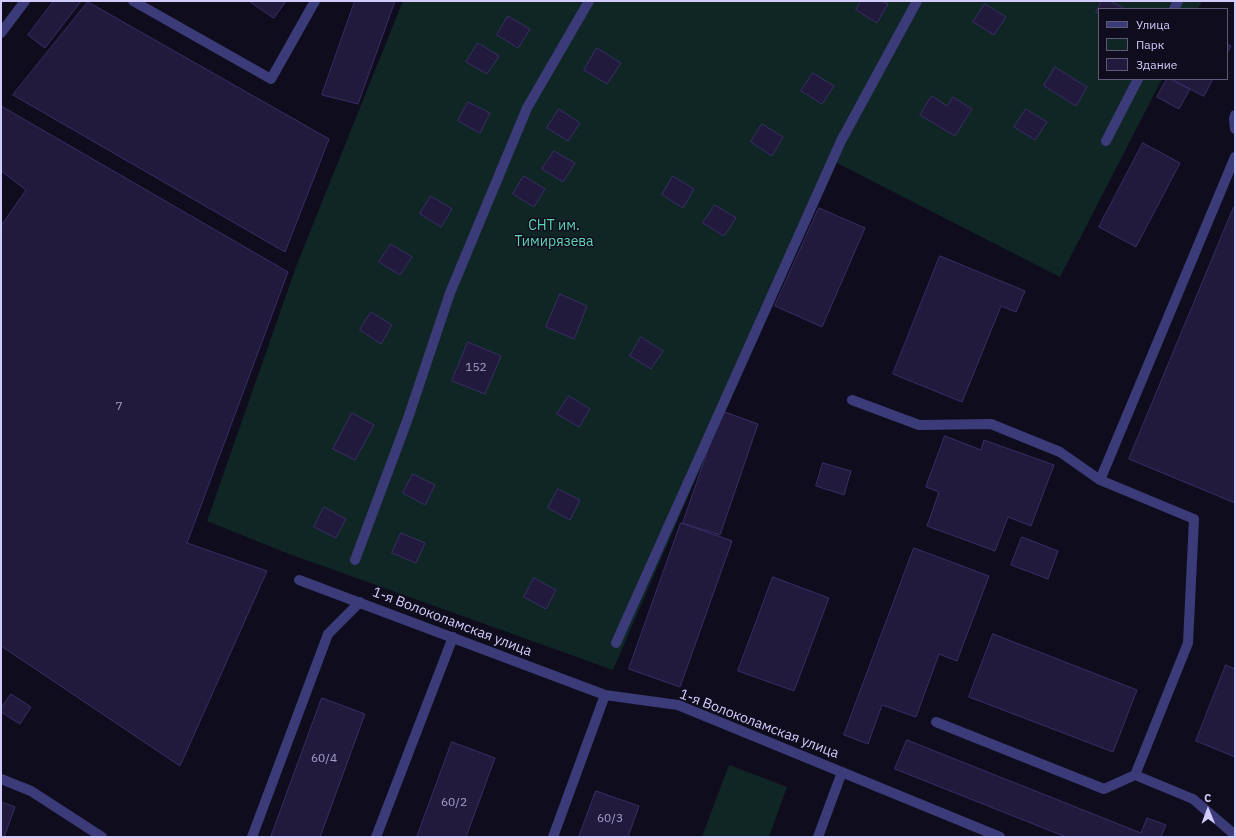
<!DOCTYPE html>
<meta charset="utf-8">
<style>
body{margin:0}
#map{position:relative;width:1236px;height:838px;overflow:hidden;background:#0f0d1d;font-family:"IBM Plex Sans",sans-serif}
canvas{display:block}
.frame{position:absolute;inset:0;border:2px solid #d1ccfc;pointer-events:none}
.legend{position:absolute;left:1098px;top:8px;width:130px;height:72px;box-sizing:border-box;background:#0f0d1d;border:1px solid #5d5976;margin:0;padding:5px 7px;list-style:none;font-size:12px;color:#d1ccfc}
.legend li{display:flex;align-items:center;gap:8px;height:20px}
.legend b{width:20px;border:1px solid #5d5976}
.north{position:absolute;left:1188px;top:790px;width:40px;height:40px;-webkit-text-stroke:3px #0f0d1d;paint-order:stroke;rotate:359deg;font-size:11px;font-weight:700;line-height:16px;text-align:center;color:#d1ccfc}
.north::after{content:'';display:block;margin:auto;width:14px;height:18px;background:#d1ccfc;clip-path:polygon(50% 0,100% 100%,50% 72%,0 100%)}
</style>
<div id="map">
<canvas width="1236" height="838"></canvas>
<div class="frame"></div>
<ul class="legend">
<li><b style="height:5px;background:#3c3b79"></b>Улица</li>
<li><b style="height:11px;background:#102625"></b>Парк</li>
<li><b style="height:11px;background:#211a3d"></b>Здание</li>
</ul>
<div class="north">С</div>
</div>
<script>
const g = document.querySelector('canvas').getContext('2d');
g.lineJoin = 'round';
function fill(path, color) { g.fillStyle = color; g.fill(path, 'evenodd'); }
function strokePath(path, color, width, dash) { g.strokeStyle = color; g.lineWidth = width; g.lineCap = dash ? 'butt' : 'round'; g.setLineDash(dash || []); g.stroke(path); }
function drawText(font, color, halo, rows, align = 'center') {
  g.font = font + ' "IBM Plex Sans",sans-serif'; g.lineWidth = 3; g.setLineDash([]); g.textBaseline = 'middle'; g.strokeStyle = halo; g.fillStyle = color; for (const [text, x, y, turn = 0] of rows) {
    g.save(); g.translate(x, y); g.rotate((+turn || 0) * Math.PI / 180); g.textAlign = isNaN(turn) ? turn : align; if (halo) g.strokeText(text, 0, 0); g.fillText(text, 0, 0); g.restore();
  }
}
const green = new Path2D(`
 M403 1H1202L1198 9H1099V79H1162L1060 277 833 161 613 670 284 552 207 521 297 264Z
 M729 765 787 787 769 837H702Z`);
const building = new Path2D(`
 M54 1H81L45 48 28 35Z
 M249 1H286L274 18Z
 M355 1H395L358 104 322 95Z
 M861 1H883L888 4 877 23 856 10Z
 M1102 1H1110L1125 9H1099V14L1096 12Z
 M88 2 329 139 285 252 13 95Z
 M985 4 1006 17 994 35 973 22Z
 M508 16 530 29 518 48 497 35Z
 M478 43 499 56 487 74 466 62Z
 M1227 44 1231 46 1227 53Z
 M597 48 621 63 607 84 584 70Z
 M1055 67 1087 87 1076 106 1044 86Z
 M813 73 834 86 822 104 801 91Z
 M1167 79H1171L1190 89 1179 109 1157 97Z
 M1171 79H1213L1204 96Z
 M932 96 947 106 953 97 972 109 955 136 920 115Z
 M468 102 490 113 480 133 458 121Z
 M1 106 288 272 187 543 267 571 180 766 1 646V226L26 190 1 171Z
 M559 109 580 123 568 141 547 128Z
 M1026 109 1047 122 1035 140 1014 127Z
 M762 124 783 137 772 156 751 142Z
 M1143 143 1180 163 1136 247 1099 227Z
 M554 151 575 163 563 182 542 169Z
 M524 176 545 189 534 207 513 194Z
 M673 176 694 189 683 208 662 195Z
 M431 196 452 209 441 227 420 214Z
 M715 205 736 218 724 236 703 223Z
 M1234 207H1235V503L1129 459Z
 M819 208 865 228 822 327 775 306Z
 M391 244 412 257 400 275 379 262Z
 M940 256 1025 291 1016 312 1001 306 962 402 893 374Z
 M560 294 587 306 574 339 546 327Z
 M371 312 392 325 381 344 360 330Z
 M641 337 663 351 651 369 630 356Z
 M468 342 501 356 485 394 452 381Z
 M569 396 590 409 579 427 557 414Z
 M722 411 758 424 720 535 683 523Z
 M352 413 374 425 355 460 333 449Z
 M945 436 981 450 984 440 1054 465 1031 526 1008 517 995 551 927 526 939 492 926 487Z
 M823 463 851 471 844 495 816 486Z
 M413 474 435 485 425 505 403 493Z
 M558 489 580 500 570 520 548 508Z
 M324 507 346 519 336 538 314 527Z
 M681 523 732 541 680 687 629 669Z
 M401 533 425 543 416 563 392 553Z
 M1022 537 1058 551 1048 579 1011 565Z
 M914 548 989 576 957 661 939 654 916 717 882 705 868 744 844 735Z
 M773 577 829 598 794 691 738 671Z
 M534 578 556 590 546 609 524 597Z
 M993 634 1137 690 1113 752 969 697Z
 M1226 665 1235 669V757L1196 741Z
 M11 694 31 707 20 724 1 712V709Z
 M322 698 365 714 320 837H271Z
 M907 740 1141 833 1147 818 1166 825 1161 837H1066L895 769Z
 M452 742 495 758 466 837H417Z
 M596 791 639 806 628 837H579Z
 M1 802 15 807 4 837H1Z`);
const minor = new Path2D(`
 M133 1 271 79 315 1
 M1174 9 1178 1
 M1 33 25 1
 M1235 115 1234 119 1235 129
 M1106 141 1138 79
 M1235 157 1100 480 1194 519 1188 643 1135 775 1193 799 1235 835
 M852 400 919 425 991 424 1060 452 1100 480
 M355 560 407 421 450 293 527 108 589 1
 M299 580 605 695 678 705 1000 837
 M616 643 841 141 917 1
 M936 722 1104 789 1135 775
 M1 779 31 791 102 837
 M252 837 328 634 360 602
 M376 837 453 637
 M553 837 605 695
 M818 837 842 772`);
const numberNames = [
 ["152",476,368],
 ["7",119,407],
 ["60/4",324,759],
 ["60/2",454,803],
 ["60/3",610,819]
];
const parkNames = [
 ["СНТ им.",554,226],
 ["Тимирязева",554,242]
];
const streetNames = [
 ["1-я Волоколамская улица",452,622,21],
 ["1-я Волоколамская улица",759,724,21]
];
fill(green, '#102625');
fill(building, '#211a3d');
strokePath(building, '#382e67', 1);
strokePath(minor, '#3c3b79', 10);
drawText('12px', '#a5a0cc', null, numberNames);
drawText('14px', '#5ed6b6', '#0f0d1d', parkNames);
drawText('14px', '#d1ccfc', '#0f0d1d', streetNames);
</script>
